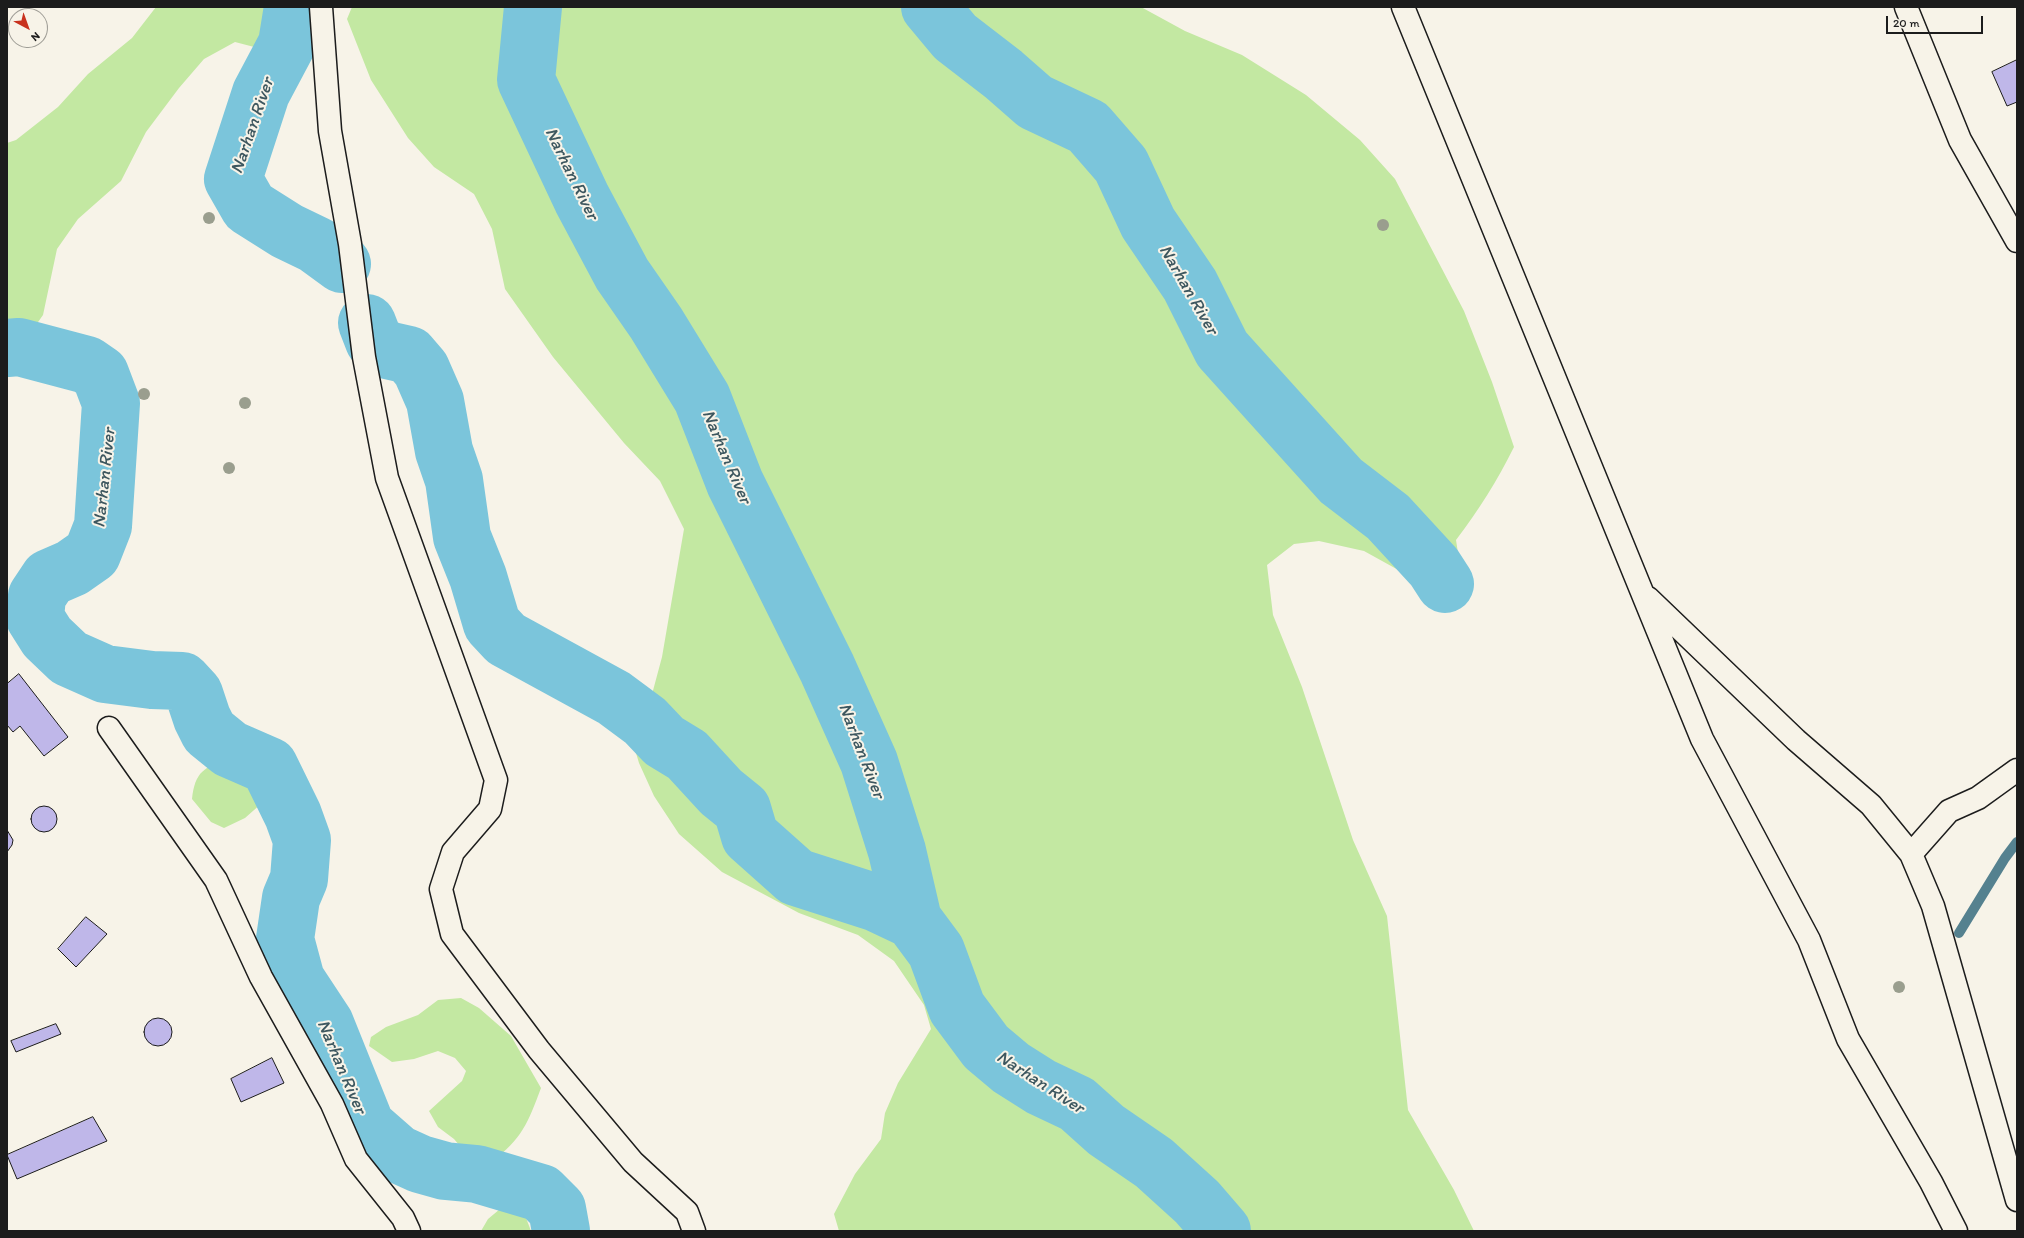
<!DOCTYPE html>
<style>
body{margin:0}
#map{position:relative;width:2024px;height:1238px;overflow:hidden;background:#f7f3e8;font-family:Itim,sans-serif}
canvas{display:block}
.frame{position:absolute;inset:0;border:8px solid #1c1c1c;pointer-events:none}
.north{position:absolute;left:8px;top:8px;width:40px;height:40px;box-sizing:border-box;background:#f7f3e8;border:1px solid #9f9d96;border-radius:50%;rotate:139deg;font-size:11px;font-weight:700;line-height:16px;text-align:center;color:#1c1c1c}
.north::after{content:'';display:block;margin:auto;width:14px;height:18px;background:#c8321e;clip-path:polygon(50% 0,100% 100%,50% 72%,0 100%)}
.scale{position:absolute;left:1886px;top:16px;width:97px;height:18px;box-sizing:border-box;border:2px solid #1c1c1c;border-top:0;padding-left:5px;font-size:12px;line-height:14px;white-space:nowrap;color:#1c1c1c;-webkit-text-stroke:3px #f7f3e8;paint-order:stroke}
</style>
<div id="map">
<canvas width="2024" height="1238"></canvas>
<div class="frame"></div>
<div class="north">N</div>
<div class="scale">20 m</div>
</div>
<script>
const g = document.querySelector('canvas').getContext('2d');
g.lineJoin = 'round';
function fill(path, color) { g.fillStyle = color; g.fill(path, 'evenodd'); }
function strokePath(path, color, width, dash) { g.strokeStyle = color; g.lineWidth = width; g.lineCap = dash ? 'butt' : 'round'; g.setLineDash(dash || []); g.stroke(path); }
function drawText(font, color, halo, rows, align = 'center') {
  g.font = font + ' Itim,sans-serif'; g.lineWidth = 4; g.setLineDash([]); g.textBaseline = 'middle'; g.strokeStyle = halo; g.fillStyle = color; for (const [text, x, y, turn = 0] of rows) {
    g.save(); g.translate(x, y); g.rotate((+turn || 0) * Math.PI / 180); g.textAlign = isNaN(turn) ? turn : align; if (halo) g.strokeText(text, 0, 0); g.fillText(text, 0, 0); g.restore();
  }
}
const green = new Path2D(`
 M156 7H286V10L280 31 270 46 258 48 235 42 204 59 179 88 146 132 121 181 78 219 57 249 43 315 31 332 14 341H7V143L16 140 58 107 88 74 132 38Z
 M352 7H1141L1185 31 1242 55 1306 95 1360 140 1395 179 1464 311 1492 382 1514 447C1497 481 1479 510 1456 540L1458 553 1453 562 1429 580 1411 577 1364 551 1319 541 1294 544 1267 565 1273 615 1302 687 1353 840 1387 916 1408 1110 1454 1190 1474 1231H839L834 1214 855 1174 881 1139 885 1113 898 1083 931 1029 924 1005 894 961 858 935 799 913 722 872 679 834 654 796 639 763 633 743 651 698 662 657 684 529 660 481 624 443 553 357 505 289 492 229 474 194 434 167 408 138 371 80 347 19Z
 M230 760 248 770 265 790 262 803 245 818 224 828 211 822 192 799C195 772 204 766 230 760Z
 M461 998 479 1008 511 1036 541 1088C528 1123 522 1139 491 1162L471 1159 454 1139 438 1127 429 1111 462 1081 466 1071 455 1058 438 1051 414 1059 392 1062 369 1046 371 1037 386 1027 418 1015 438 1000Z
 M506 1204 523 1210 531 1231H481L488 1219Z`);
const stream = new Path2D(`
 M1959 933 2005 858 2017 842`);
const river = new Path2D(`
 M293 7 287 44 261 93 233 179 249 207 287 231 316 245 342 264
 M533 7 526 80 582 199 622 274 656 323 702 398 735 483 827 668 869 762 897 851 913 920
 M930 7 955 37 1003 74 1035 102 1088 127 1121 165 1148 223 1190 285 1222 349 1341 481 1388 517 1434 567 1445 584
 M367 323 374 341 387 350 409 355 421 369 435 401 444 451 454 480 462 537 478 577 492 624 506 639 614 698 645 721 664 741 687 755 721 792 742 809 750 836 796 877 877 903 913 920 936 951 957 1008 986 1047 1011 1068 1041 1087 1077 1104 1106 1130 1154 1163 1197 1202 1222 1231
 M7 348 19 347 87 365 100 374 111 403 103 526 92 554 72 568 49 578 37 596 35 618 47 637 69 658 105 674 152 680 182 681 194 694 202 718 209 732 230 749 269 766 293 815 302 840 299 879 291 898 285 939 296 980 325 1024 366 1126 398 1154 420 1164 445 1171 477 1174 541 1193 557 1209 561 1231`);
const building = new Path2D(`
 M2017 60V102L2007 106 1992 72Z
 M19 674 68 737 44 756 20 726 13 732 7 725V684Z
 M31 819a13 13 0 1 1 26 0a13 13 0 1 1-26 0Z
 M7 830 13 840 12 845 7 852Z
 M86 917 107 934 76 967 58 949Z
 M144 1032a14 14 0 1 1 28 0a14 14 0 1 1-28 0Z
 M56 1024 61 1034 16 1052 11 1041Z
 M272 1058 284 1083 241 1102 231 1079Z
 M93 1117 107 1141 17 1179 7 1155Z`);
const street = new Path2D(`
 M321 7 330 131 350 244 364 357 387 478 496 780 490 809 453 852 441 889 452 934 539 1050 633 1162 687 1212 694 1231
 M1403 7 1702 739 1809 940 1848 1039 1931 1182 1956 1231
 M1906 7 1960 140 2017 241
 M1648 598 1796 740 1871 805 1911 854 1933 906 2017 1200
 M109 728 216 880 261 977 332 1104 356 1159 403 1218 409 1231
 M1911 854 1949 811 1978 798 2017 770`);
const trees = [
 [209,218],
 [1383,225],
 [144,394],
 [245,403],
 [229,468],
 [1899,987]
];
const waterNames = [
 ["Narhan River",253,126,-71],
 ["Narhan River",571,174,64],
 ["Narhan River",1188,290,60],
 ["Narhan River",726,457,67],
 ["Narhan River",105,478,-84],
 ["Narhan River",861,751,69],
 ["Narhan River",341,1067,67],
 ["Narhan River",1040,1083,33]
];
fill(green, '#c3e8a2');
strokePath(stream, '#55818f', 10);
strokePath(river, '#7bc5db', 58);
fill(building, '#bfb7e9');
strokePath(building, '#1c1c1c', 1);
strokePath(street, '#1c1c1c', 25);
strokePath(street, '#f7f3e8', 22);
g.fillStyle = '#9a9e8e';
for (const [x, y] of trees) { g.beginPath(); g.arc(x, y, 6, 0, 2 * Math.PI); g.fill(); }
drawText('italic 18px', '#3d575f', '#f7f3e8', waterNames);
</script>
